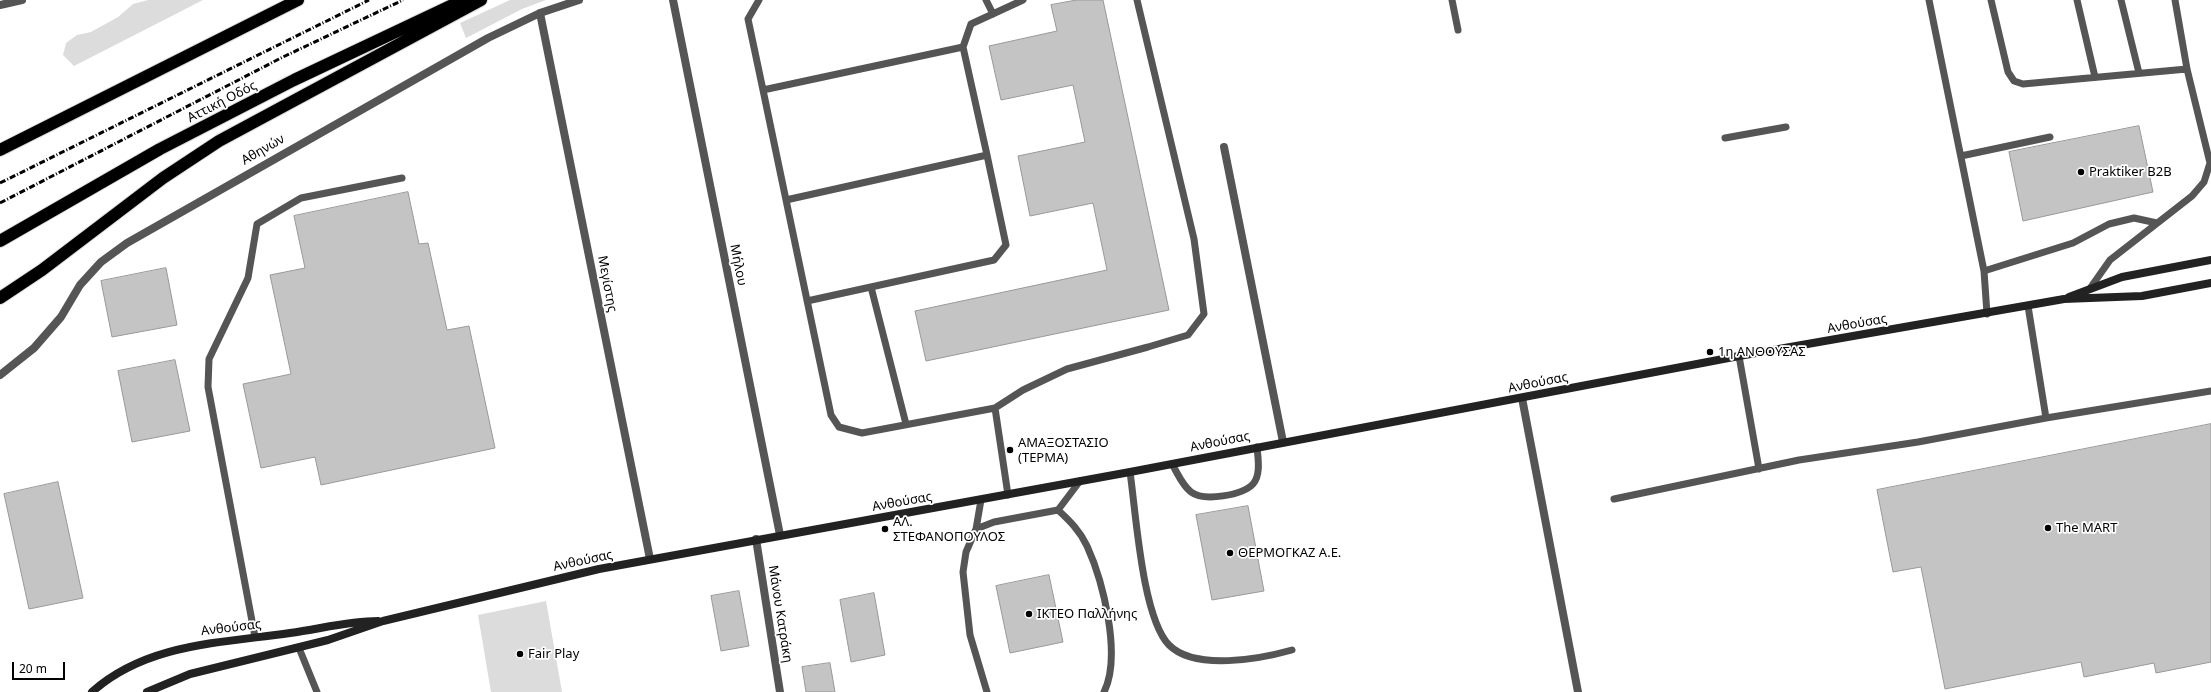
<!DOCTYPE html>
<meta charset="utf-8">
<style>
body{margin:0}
#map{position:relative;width:2211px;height:692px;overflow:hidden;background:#fff;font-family:"Noto Sans",sans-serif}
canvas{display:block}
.scale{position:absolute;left:12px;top:662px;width:53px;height:18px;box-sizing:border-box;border:2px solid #000;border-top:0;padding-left:5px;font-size:12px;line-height:14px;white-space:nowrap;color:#000;-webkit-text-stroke:3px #fff;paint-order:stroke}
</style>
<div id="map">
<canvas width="2211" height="692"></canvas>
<div class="scale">20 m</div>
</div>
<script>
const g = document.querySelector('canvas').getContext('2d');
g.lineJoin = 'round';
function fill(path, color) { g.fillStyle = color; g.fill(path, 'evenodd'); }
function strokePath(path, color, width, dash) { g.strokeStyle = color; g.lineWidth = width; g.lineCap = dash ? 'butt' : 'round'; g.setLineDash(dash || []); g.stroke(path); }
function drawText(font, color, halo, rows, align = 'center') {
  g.font = font + ' "Noto Sans",sans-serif'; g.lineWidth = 3.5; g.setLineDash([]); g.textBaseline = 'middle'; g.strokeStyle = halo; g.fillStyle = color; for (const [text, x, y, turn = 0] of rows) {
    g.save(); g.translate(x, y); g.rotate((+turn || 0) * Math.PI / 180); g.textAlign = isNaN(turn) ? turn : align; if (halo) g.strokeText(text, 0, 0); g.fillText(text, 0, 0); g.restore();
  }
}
const green = new Path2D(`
 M148 0H203L74 66 63 55 66 43 77 35 91 32 118 17 133 4Z
 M510 0H546L522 9 466 38 460 23Z
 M546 601 562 692H491L478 615Z`);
const building = new Path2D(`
 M1077 0H1103L1169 310 926 361 915 311 1107 270 1093 203 1030 216 1018 156 1085 142 1073 85 1001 100 989 46 1057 31 1051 5Z
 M2139 126 2153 192 2023 221 2009 152Z
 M408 192 419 244 428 243 447 330 469 326 495 448 321 485 315 457 261 468 243 384 291 374 270 275 305 268 294 216Z
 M166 268 177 325 112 337 101 281Z
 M175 360 190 431 132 442 118 371Z
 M2211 424V662L2156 673 2154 663 2084 677 2081 662 1945 689 1921 567 1893 572 1877 490Z
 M58 482 83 598 29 609 4 494Z
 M1248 506 1264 591 1212 600 1196 515Z
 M1049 575 1063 642 1010 653 996 586Z
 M739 591 749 646 721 651 711 596Z
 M874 593 885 655 851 662 840 600Z
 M830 663 835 692H806L802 667Z`);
const lane = new Path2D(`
 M759 0 748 19 763 90
 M986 0 993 14
 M1023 0 971 24 963 47 763 90 831 415 839 427 862 433 995 408 1023 390 1067 369 1148 347 1188 335 1204 314 1194 239 1137 0
 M1452 0 1458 30
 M1929 0 1984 271 1987 314
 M1991 0 2008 72 2014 81 2023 84 2187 69
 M2077 0 2095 77
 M2121 0 2139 73
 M1725 138 1786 127
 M1961 156 2050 137
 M786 200 987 155 963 47
 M1984 271 2073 243 2109 224 2134 218 2157 223
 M871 287 906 424
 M2091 287 2110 260 2192 196 2204 182 2210 163 2187 69 2175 0
 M807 301 994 260 1006 245 987 155
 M2028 306 2046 418
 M1739 356 1759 469
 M995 408 1008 495
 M1172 464C1178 474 1182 485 1191 492 1204 502 1243 495 1253 484 1261 475 1258 458 1257 447
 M1130 472C1136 513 1142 617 1169 645 1195 671 1260 659 1292 650
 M1614 499 1799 460 1918 442 2046 418 2211 391
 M981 500 976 529 966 552 963 572 970 635 987 692
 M1058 510C1070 521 1080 531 1087 546 1103 581 1122 656 1104 692
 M976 529 994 522 1058 510 1080 481
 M255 637 208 387 209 359 248 278 257 224 301 198 402 178
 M299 648 317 692`);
const street = new Path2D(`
 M673 0 780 535
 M0 5 22 0
 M540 13 650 559
 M1224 147 1283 442
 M0 375 34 348 61 317 80 285 101 262 127 243 488 38 540 13 579 0
 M1522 398 1578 692
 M756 539 780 692`);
const secondary = new Path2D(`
 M2069 297 2122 277 2211 260
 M92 692C147 643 222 643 290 633 320 629 348 621 378 621
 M147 692 190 674 328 640 383 621 599 569 1130 472 1739 356 2064 299 2142 296 2211 283`);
const highway = new Path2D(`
 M0 150 298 0
 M0 241 160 149 294 80 463 0
 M0 298 42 270 163 178 219 141 481 0`);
const rail = new Path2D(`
 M0 183 369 0
 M0 203 283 57 403 0`);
const markers = [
 [2081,172,4,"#000"],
 [1710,352,4,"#000"],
 [1010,450,4,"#000"],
 [2048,528,4,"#000"],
 [885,529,4,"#000"],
 [1230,553,4,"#000"],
 [1029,614,4,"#000"],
 [520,654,4,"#000"]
];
const streetNames = [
 ["Αττική Οδός",222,102,-27],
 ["Αθηνών",263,150,-30],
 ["Μήλου",738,265,79],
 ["Μεγίστης",607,284,79],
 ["Ανθούσας",1857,324,-10],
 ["Ανθούσας",1538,383,-11],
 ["Ανθούσας",1220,442,-11],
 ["Ανθούσας",902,502,-10],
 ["Ανθούσας",583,561,-12],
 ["Μάνου Κατράκη",780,614,81],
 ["Ανθούσας",231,628,-7]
];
const poiNames = [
 ["Praktiker B2B",2089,172],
 ["1η ΑΝΘΟΥΣΑΣ",1718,352],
 ["ΑΜΑΞΟΣΤΑΣΙΟ",1018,443],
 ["(ΤΕΡΜΑ)",1018,458],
 ["ΑΛ.",893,522],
 ["ΣΤΕΦΑΝΟΠΟΥΛΟΣ",893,537],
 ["The MART",2056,528],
 ["ΘΕΡΜΟΓΚΑΖ Α.Ε.",1238,553],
 ["ΙΚΤΕΟ Παλλήνης",1037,614],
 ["Fair Play",528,654]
];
fill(green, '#dcdcdc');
fill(building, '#c4c4c4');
strokePath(building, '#999', 1);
strokePath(highway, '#dbdbdb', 14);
strokePath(lane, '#555', 7);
strokePath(street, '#555', 8);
strokePath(secondary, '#222', 8);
strokePath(highway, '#000', 12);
strokePath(rail, '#000', 3, [6, 2, 1, 2]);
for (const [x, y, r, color] of markers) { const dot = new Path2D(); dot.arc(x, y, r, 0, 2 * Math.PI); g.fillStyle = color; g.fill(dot); strokePath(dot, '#fff', 1.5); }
drawText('13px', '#000', '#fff', streetNames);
drawText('13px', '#000', '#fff', poiNames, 'left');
</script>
